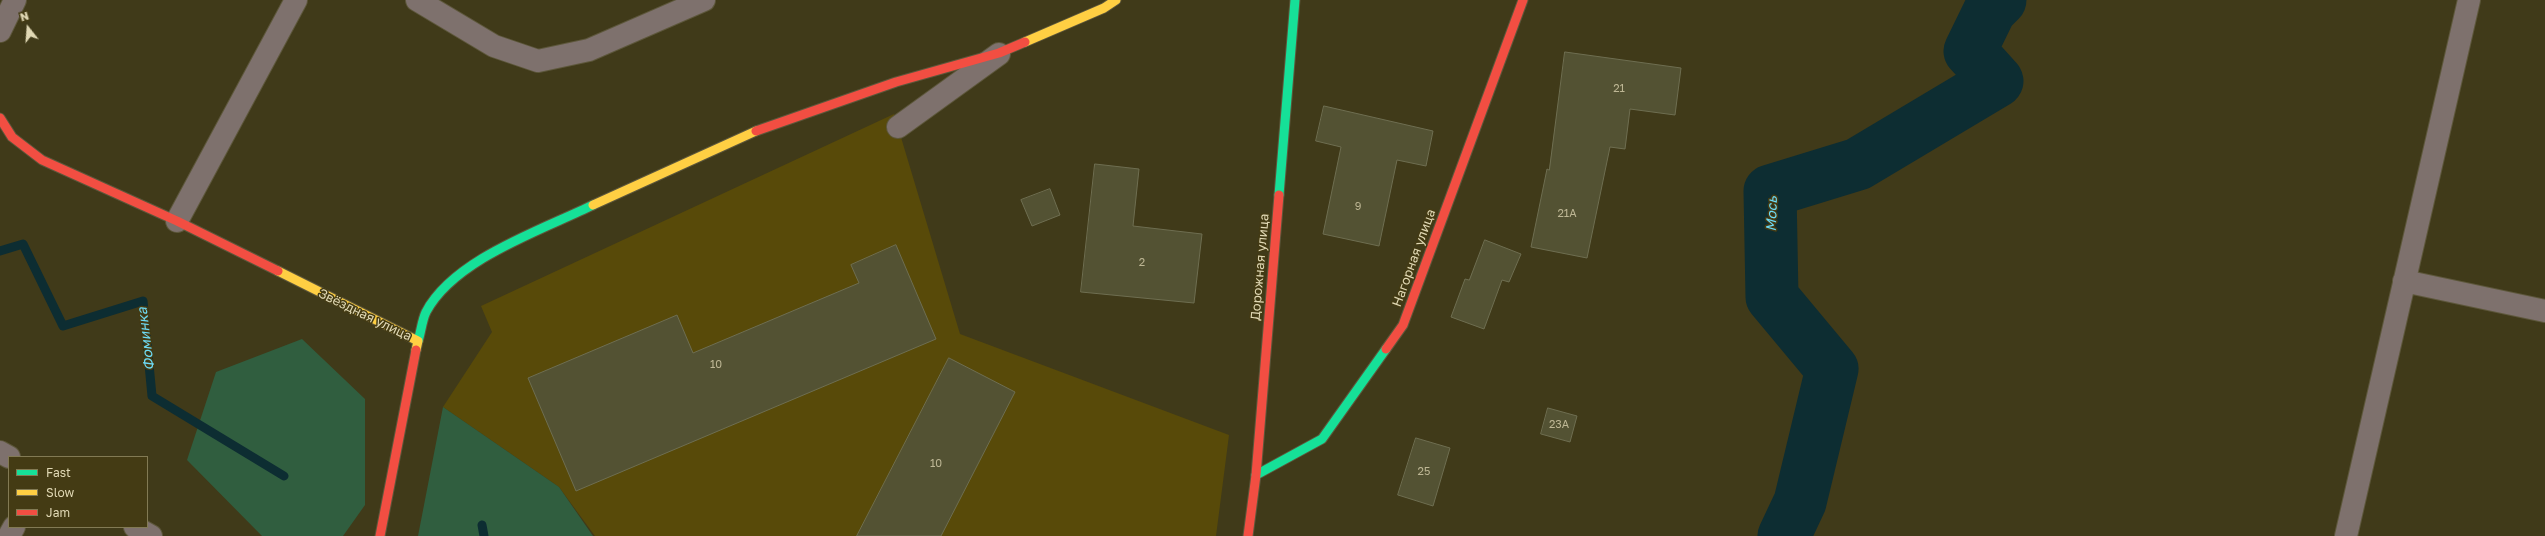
<!DOCTYPE html>
<meta charset="utf-8">
<style>
body{margin:0}
#map{position:relative;width:2545px;height:536px;overflow:hidden;background:#403a19;font-family:"Golos Text",sans-serif}
canvas{display:block}
.legend{position:absolute;left:8px;top:456px;width:140px;height:72px;box-sizing:border-box;background:#443b14;border:1px solid #827a54;margin:0;padding:5px 7px;list-style:none;font-size:12px;color:#e0d8b4}
.legend li{display:flex;align-items:center;gap:8px;height:20px}
.legend b{width:20px;border:1px solid #827a54}
.north{position:absolute;left:8px;top:8px;width:40px;height:40px;-webkit-text-stroke:3px #443b14;paint-order:stroke;rotate:343deg;font-size:11px;font-weight:700;line-height:16px;text-align:center;color:#e0d8b4}
.north::after{content:'';display:block;margin:auto;width:14px;height:18px;background:#e0d8b4;clip-path:polygon(50% 0,100% 100%,50% 72%,0 100%)}
</style>
<div id="map">
<canvas width="2545" height="536"></canvas>
<ul class="legend">
<li><b style="height:5px;background:#16e098"></b>Fast</li>
<li><b style="height:5px;background:#ffcf43"></b>Slow</li>
<li><b style="height:5px;background:#f24e42"></b>Jam</li>
</ul>
<div class="north">N</div>
</div>
<script>
const g = document.querySelector('canvas').getContext('2d');
g.lineJoin = 'round';
function fill(path, color) { g.fillStyle = color; g.fill(path, 'evenodd'); }
function strokePath(path, color, width, dash) { g.strokeStyle = color; g.lineWidth = width; g.lineCap = dash ? 'butt' : 'round'; g.setLineDash(dash || []); g.stroke(path); }
function drawText(font, color, halo, rows, align = 'center') {
  g.font = font + ' "Golos Text",sans-serif'; g.lineWidth = 3; g.setLineDash([]); g.textBaseline = 'middle'; g.strokeStyle = halo; g.fillStyle = color; for (const [text, x, y, turn = 0] of rows) {
    g.save(); g.translate(x, y); g.rotate((+turn || 0) * Math.PI / 180); g.textAlign = isNaN(turn) ? turn : align; if (halo) g.strokeText(text, 0, 0); g.fillText(text, 0, 0); g.restore();
  }
}
const built = new Path2D(`
 M894 114 960 334 1229 435 1216 536H595L559 487 443 407 492 332 481 306Z`);
const green = new Path2D(`
 M302 339 365 399V505L343 536H262L187 460 216 372Z
 M443 407 559 487 593 536H418Z`);
const stream = new Path2D(`
 M0 251 23 244 63 326 143 301 152 396 284 476
 M482 525 484 536`);
const river = new Path2D(`
 M1784 536 1800 502 1832 369 1772 297 1770 191 1858 164 1997 81 1970 51 1990 10 2000 0`);
const building = new Path2D(`
 M1565 52 1681 68 1675 115 1630 109 1625 149 1610 147 1587 258 1531 247 1547 169 1549 170Z
 M1324 106 1433 131 1426 166 1397 160 1379 246 1323 234 1341 147 1316 141Z
 M1095 164 1139 169 1133 226 1202 234 1194 303 1081 292Z
 M1050 189 1060 215 1032 226 1021 200Z
 M1485 240 1521 254 1509 282 1502 280 1484 329 1451 317 1465 279 1469 280Z
 M896 245 936 339 576 491 528 378 677 315 693 353 859 283 851 265Z
 M949 358 1015 392 941 536H857Z
 M1548 408 1577 416 1570 442 1541 434Z
 M1416 438 1450 448 1433 506 1398 495Z`);
const street = new Path2D(`
 M417 0 494 46 538 61 589 50 704 0
 M0 31 15 0
 M898 127 999 54
 M177 221 296 0
 M2404 281 2545 311
 M0 452 9 457
 M135 527 151 536
 M9 536 14 527
 M2346 536 2469 0`);
const fast = new Path2D(`
 M1279 195 1295 0
 M418 341C421 332 422 320 426 312 454 259 542 230 593 205
 M1256 475 1322 439 1386 349`);
const slow = new Path2D(`
 M1025 42 1104 8 1116 0
 M593 205 756 131
 M278 271 418 341 416 350`);
const jam = new Path2D(`
 M0 118 12 137 42 160 177 221 278 271
 M756 131 896 82 999 53 1025 42
 M1386 349 1403 325 1523 0
 M380 536 416 350
 M1248 536 1256 475 1279 195`);
const numberNames = [
 ["21",1619,89],
 ["9",1358,207],
 ["21А",1567,214],
 ["2",1142,263],
 ["10",716,365],
 ["23А",1559,425],
 ["10",936,464],
 ["25",1424,472]
];
const streetNames = [
 ["Нагорная улица",1414,258,-70],
 ["Дорожная улица",1260,267,-85],
 ["Звёздная улица",365,315,26]
];
const waterNames = [
 ["Мось",1772,214,-88],
 ["Фоминка",146,339,-97]
];
fill(built, '#584a09');
fill(green, '#305e3f');
strokePath(stream, '#0d2d32', 9);
strokePath(river, '#0d2d32', 53);
fill(building, '#535233');
strokePath(building, '#6e6e51', 1);
strokePath(street, '#5d573b', 24);
strokePath(fast, '#5d573b', 11);
strokePath(slow, '#5d573b', 11);
strokePath(jam, '#5d573b', 11);
strokePath(street, '#7e716d', 22);
strokePath(fast, '#16e098', 9);
strokePath(slow, '#ffcf43', 9);
strokePath(jam, '#f24e42', 9);
drawText('11px', '#bdb694', null, numberNames);
drawText('13px', '#e0d8b4', '#443b14', streetNames);
drawText('italic 14px', '#6ddbf6', '#443b14', waterNames);
</script>
